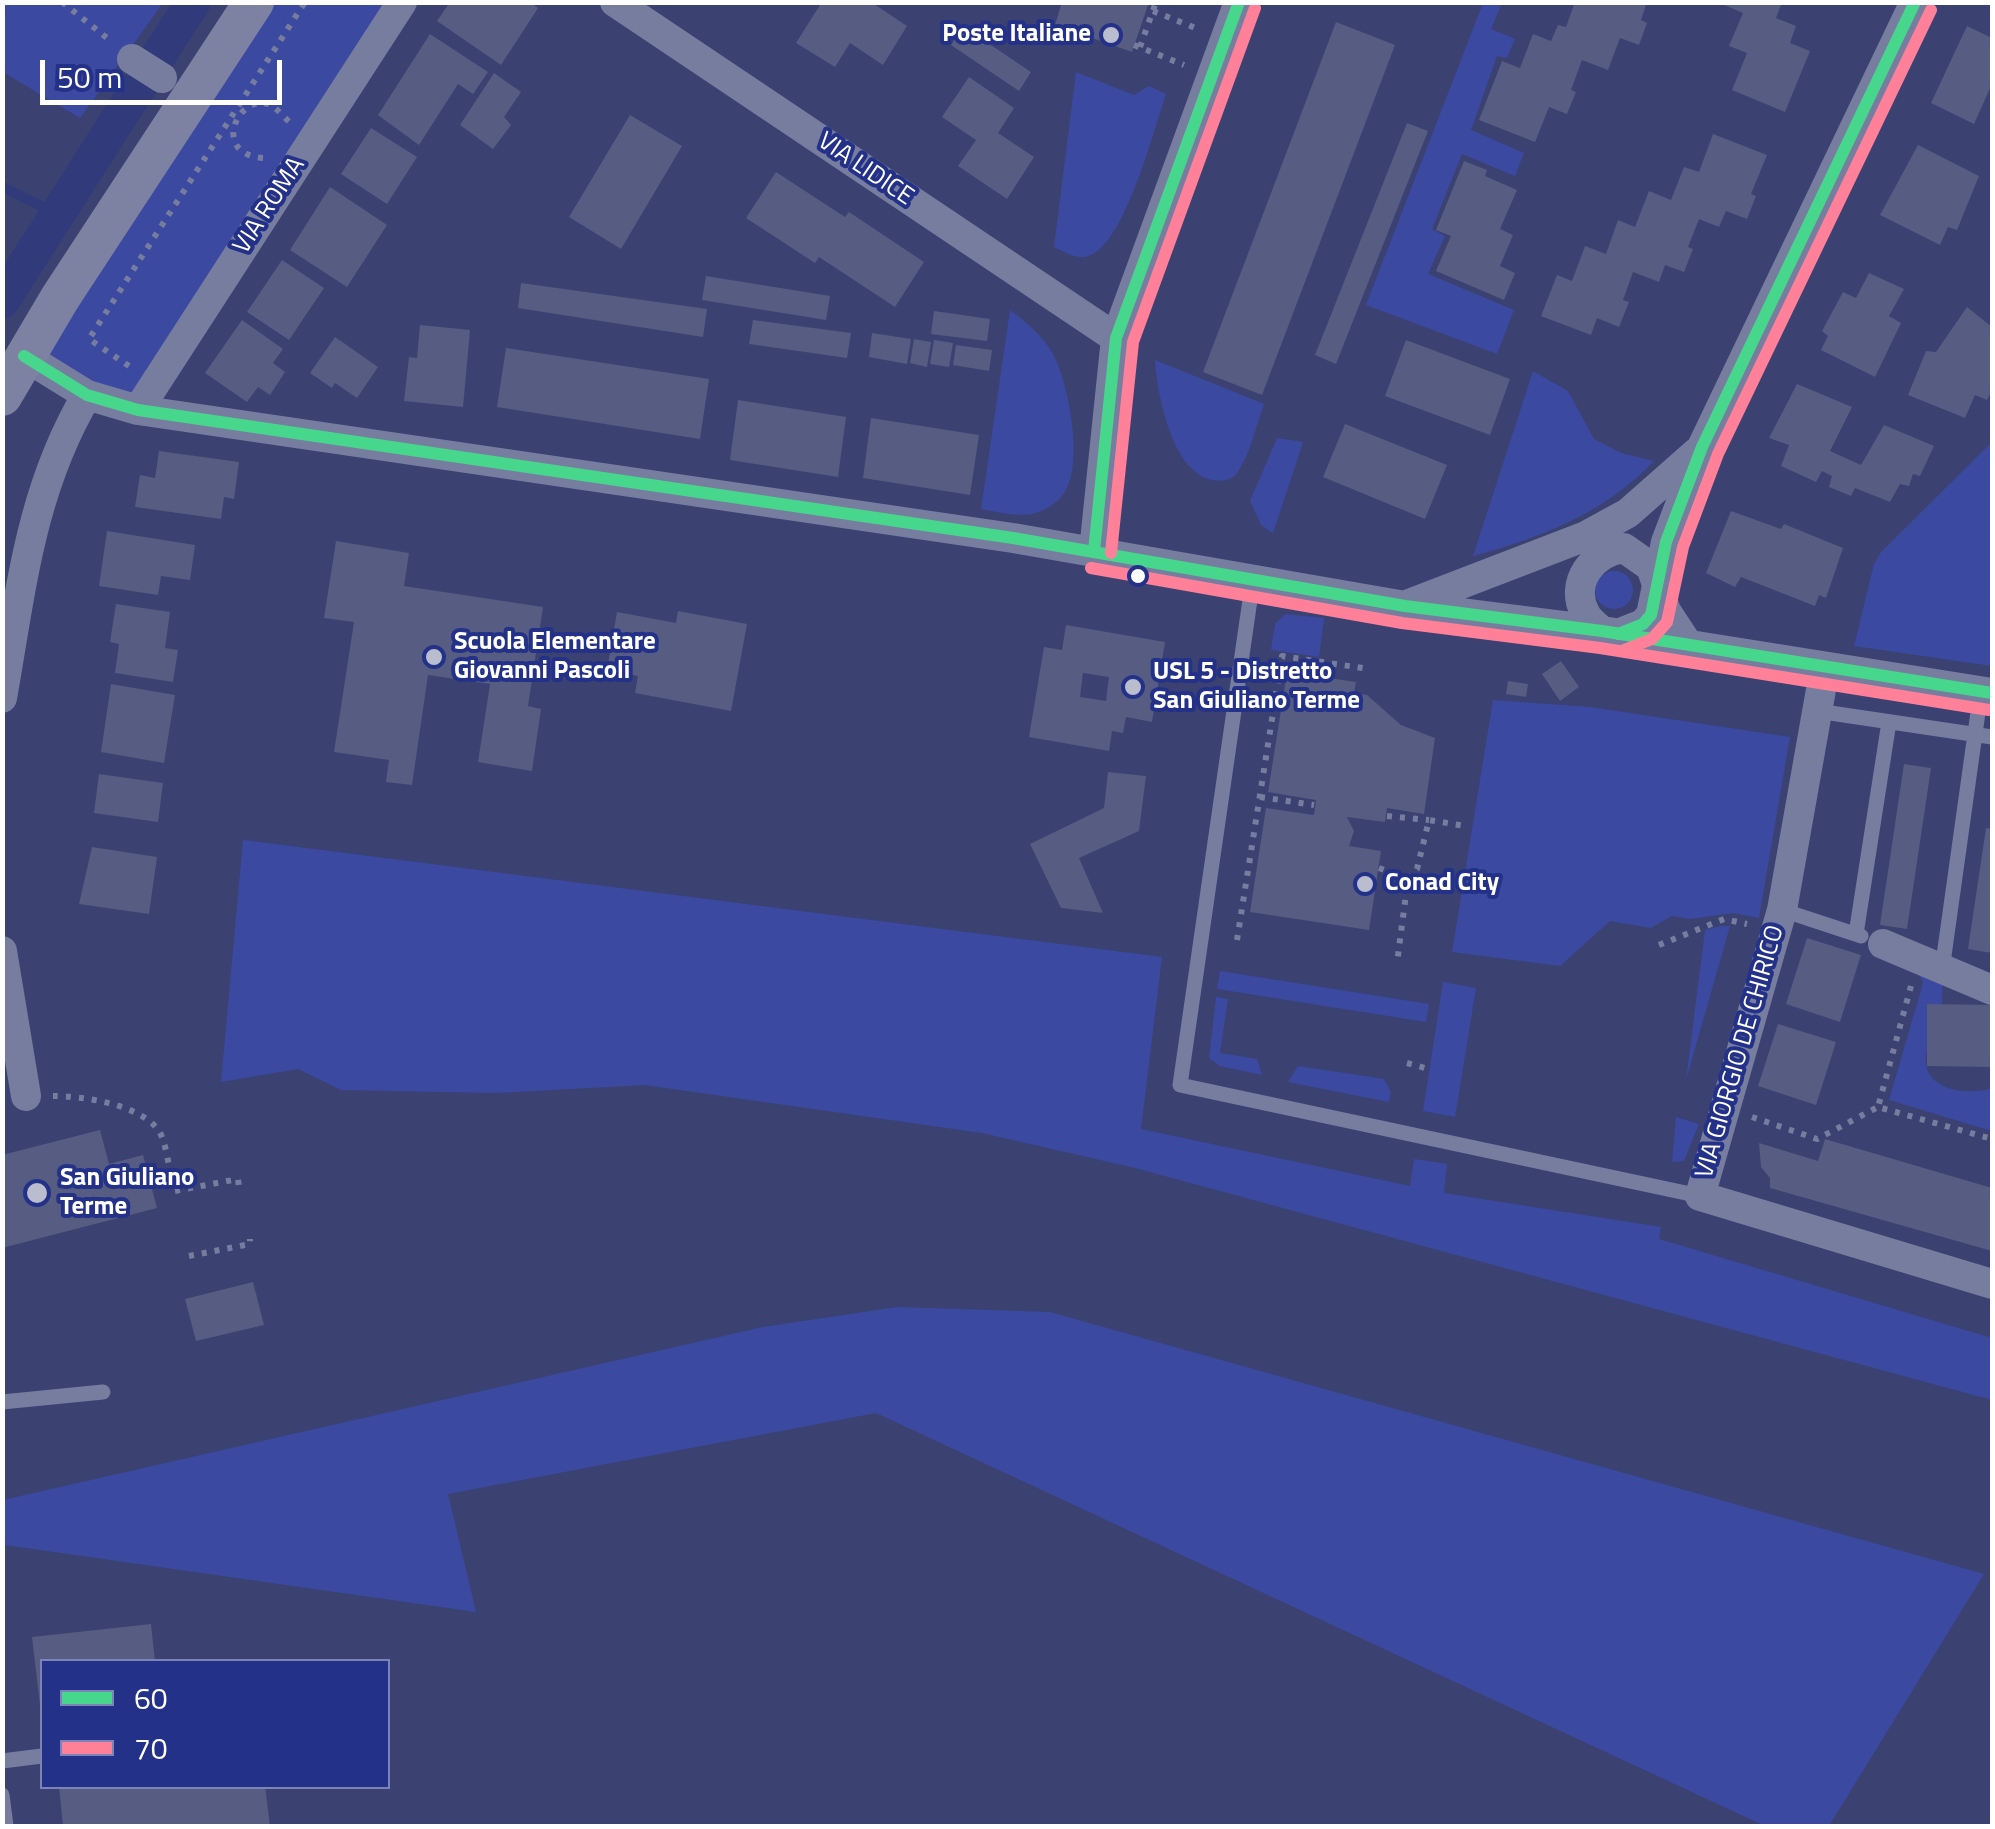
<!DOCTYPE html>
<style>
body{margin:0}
#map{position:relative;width:1995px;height:1829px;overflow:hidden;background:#3b4272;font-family:"Titillium Web",sans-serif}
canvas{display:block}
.frame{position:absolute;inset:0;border:5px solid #fff;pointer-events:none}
.legend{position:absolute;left:40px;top:1659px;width:350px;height:130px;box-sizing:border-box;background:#243189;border:2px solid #7c83b8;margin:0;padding:12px 18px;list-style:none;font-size:30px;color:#fff}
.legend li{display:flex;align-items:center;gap:20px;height:50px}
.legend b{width:50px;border:2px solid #7c83b8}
.scale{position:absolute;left:40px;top:60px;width:242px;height:45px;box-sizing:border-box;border:5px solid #fff;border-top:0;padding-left:12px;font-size:30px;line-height:35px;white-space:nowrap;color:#fff;-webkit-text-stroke:8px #243189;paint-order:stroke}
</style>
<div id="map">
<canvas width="1995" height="1829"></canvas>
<div class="frame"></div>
<ul class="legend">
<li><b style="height:12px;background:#46d78d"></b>60</li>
<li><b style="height:12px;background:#ff8098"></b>70</li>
</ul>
<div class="scale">50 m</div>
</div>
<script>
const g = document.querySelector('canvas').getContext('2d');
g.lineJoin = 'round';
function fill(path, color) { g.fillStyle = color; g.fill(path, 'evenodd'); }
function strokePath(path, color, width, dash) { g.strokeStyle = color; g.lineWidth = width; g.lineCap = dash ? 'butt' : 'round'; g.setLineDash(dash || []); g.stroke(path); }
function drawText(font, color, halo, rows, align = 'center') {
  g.font = font + ' "Titillium Web",sans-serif'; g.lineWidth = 8; g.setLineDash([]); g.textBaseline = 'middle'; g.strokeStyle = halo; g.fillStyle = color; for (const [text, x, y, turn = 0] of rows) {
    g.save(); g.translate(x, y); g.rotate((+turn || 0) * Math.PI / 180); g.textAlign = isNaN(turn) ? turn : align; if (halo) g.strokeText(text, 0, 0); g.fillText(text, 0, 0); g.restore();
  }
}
const green = new Path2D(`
 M3 3H163L80 118 3 72Z
 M254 3H402L138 410 24 356Z
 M1483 3H1502L1491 29 1515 39 1507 58 1497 56 1471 130 1524 153 1515 176 1462 154 1432 229 1445 236 1428 274 1514 310 1497 354 1366 305Z
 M1076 72 1134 95 1149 86 1166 94C1153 132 1126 239 1091 255 1078 261 1065 252 1054 247Z
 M1010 310C1026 322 1043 336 1053 354 1069 384 1083 460 1066 490 1060 501 1047 510 1035 513 1019 518 998 512 981 509Z
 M1155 360 1264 404C1256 425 1251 452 1239 470 1234 480 1223 482 1212 480 1172 472 1157 394 1155 360Z
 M1533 371 1568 391 1594 439 1621 453 1654 461C1605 513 1540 538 1473 556Z
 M1277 438 1303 442 1273 533 1261 525 1250 501Z
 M1992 442V666L1854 646 1874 564 1881 552Z
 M1595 590a19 19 0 1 1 38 0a19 19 0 1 1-38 0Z
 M1285 614 1324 618 1319 657 1271 650 1275 624Z
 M1493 700 1590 707 1790 737 1759 918 1733 913 1690 919 1672 916 1651 928 1610 921 1560 966 1452 952Z
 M243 840 1162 957 1141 1129 1410 1186 1414 1159 1447 1164 1444 1193 1661 1227 1659 1239 1992 1338V1400L1135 1168 982 1133 645 1085 496 1093 341 1090 298 1069 221 1082Z
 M1721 926H1730L1686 1080 1705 930Z
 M1916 967 1943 977 1942 1003 1937 1006C1935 1017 1935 1028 1932 1038 1931 1044 1927 1048 1926 1054 1921 1091 1968 1096 1992 1088V1131L1889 1100 1923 983Z
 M1220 971 1429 1004 1426 1022 1217 989Z
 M1443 982 1476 988 1455 1117 1423 1111Z
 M1216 997 1228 999 1220 1053 1257 1059 1262 1075 1220 1066 1209 1058Z
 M1298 1066 1384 1079 1391 1092 1389 1102 1288 1082Z
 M1676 1117 1699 1124 1684 1161 1672 1162Z
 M897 1307 1050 1312 1984 1574 1829 1826H1765L876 1413 448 1494 476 1612 5 1545 3 1500 763 1327Z`);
const stream = new Path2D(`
 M2 187 58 214`);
const canal = new Path2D(`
 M2 301 193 2`);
const building = new Path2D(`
 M450 2H530L538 8 501 65 437 21Z
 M815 2H871L907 26 883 65 850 43 835 67 796 43 820 5Z
 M1062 2H1149L1132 52 1055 25Z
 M1575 2H1647L1641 20 1647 23 1639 45 1620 38 1608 70 1582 60 1571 90 1576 92 1567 114 1549 107 1535 142 1479 120 1502 61 1520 68 1533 34 1551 41 1558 25 1566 27Z
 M1717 2H1782L1776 18 1796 26 1790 43 1810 51 1785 112 1732 90 1747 53 1729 46 1743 13Z
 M1336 22 1395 45 1262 395 1203 372Z
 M1967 26 1992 38V84L1974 124 1931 103Z
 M964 27 1031 72 1019 91 951 45Z
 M430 34 488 72 473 94 458 84 419 145 378 115Z
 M494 73 521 92 504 117 511 125 493 149 460 125Z
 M969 77 1014 108 998 133 1034 157 1007 199 958 166 976 140 942 117Z
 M630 115 682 146 621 249 569 217Z
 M1407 123 1428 131 1336 364 1315 355Z
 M371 128 417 157 387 204 341 174Z
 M1713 134 1767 155 1751 194 1756 196 1747 219 1726 211 1719 227 1699 219 1688 247 1693 249 1684 272 1665 265 1659 282 1633 272 1623 300 1629 302 1619 327 1597 318 1591 335 1541 316 1557 275 1572 281 1585 246 1606 254 1618 220 1635 227 1649 191 1671 200 1684 167 1699 172Z
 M1918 145 1979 176 1957 230 1948 227 1940 245 1880 215Z
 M1464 161 1487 170 1485 176 1517 190 1500 229 1513 235 1500 266 1515 273 1504 300 1436 271 1451 236 1436 230Z
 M776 172 845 217 849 212 924 262 895 307 819 257 815 263 746 218Z
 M330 187 387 225 347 287 290 250Z
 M282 260 324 288 289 340 247 312Z
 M1869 273 1904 289 1889 316 1901 323 1875 377 1821 350 1828 336 1822 331 1843 292 1856 298Z
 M706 276 830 296 826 320 702 300Z
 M521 283 707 309 703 337 518 308Z
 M1967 307 1992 327V390L1987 400 1975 395 1965 418 1908 395 1926 351 1936 352Z
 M934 311 990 319 987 341 931 334Z
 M242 320 283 349 273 363 285 372 270 395 258 387 247 402 205 373Z
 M753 320 851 333 847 358 749 344Z
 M420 325 470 330 463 407 404 401 409 357 417 358Z
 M872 333 911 339 907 364 869 357Z
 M335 337 378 367 357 398 335 383 332 388 310 373Z
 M914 339 931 342 927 367 910 363Z
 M934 340 953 343 949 367 930 364Z
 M1406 340 1510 379 1490 435 1385 396Z
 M956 345 992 350 989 371 953 365Z
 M506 348 709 379 700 439 497 407Z
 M1797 384 1852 407 1830 451 1861 465 1884 425 1934 446 1920 476 1913 474 1909 486 1900 484 1890 502 1855 488 1851 496 1829 487 1832 476 1822 471 1816 482 1781 466 1789 445 1769 438Z
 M738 400 846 417 838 477 730 460Z
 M871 418 979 435 970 495 863 478Z
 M1345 424 1447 465 1425 519 1323 477Z
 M159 451 239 462 234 499 224 497 221 519 135 507 140 475 155 478Z
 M1731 511 1781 529 1784 524 1843 548 1826 598 1819 595 1815 606 1741 577 1735 587 1706 573Z
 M107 531 195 545 190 580 161 576 158 595 99 586Z
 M336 541 409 553 404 586 543 607 528 706 541 709 532 771 478 762 490 684 428 675 412 785 386 782 389 760 334 752 354 622 324 618Z
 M116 604 170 612 165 648 178 650 173 682 115 673 119 644 110 642Z
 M678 611 747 624 731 711 635 693 638 676 607 670 617 612 676 623Z
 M1066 625 1165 642 1152 722 1126 717 1123 733 1112 731 1109 751 1029 737 1044 647 1062 650ZM1083 673 1109 677 1106 701 1080 697Z
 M1561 661 1579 687 1560 701 1542 674Z
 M1287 672 1356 682 1354 693 1367 695 1401 725 1435 738 1424 814 1387 808 1385 822 1347 817 1354 831 1349 846 1381 851 1369 930 1250 912 1266 808 1314 815 1316 800 1268 792Z
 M1508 681 1528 684 1526 697 1506 694Z
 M111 684 175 695 164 763 101 752Z
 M1904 764 1931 768 1907 929 1880 925Z
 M1108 772 1146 776 1139 831 1079 858 1103 913 1061 908 1030 844 1104 808Z
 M99 774 163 783 158 822 94 813Z
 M1986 828 1992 829V953L1968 949Z
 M92 847 157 857 149 914 79 904Z
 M1807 938 1861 955 1840 1022 1786 1004Z
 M1927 1004 1990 1005V1067L1927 1066Z
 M1778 1024 1836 1042 1816 1105 1758 1086Z
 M100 1130 109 1164 143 1155 157 1208 2 1248V1155Z
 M1825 1139 1992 1188V1251L1770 1188V1178L1761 1167 1759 1143 1818 1161Z
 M253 1282 264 1325 196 1341 185 1299Z
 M151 1624 155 1662H42L40 1705 32 1637Z
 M59 1786H265L270 1826H63Z`);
const path = new Path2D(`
 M62 2 112 42
 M2 4 3 2
 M1153 11 1198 29
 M1134 45 1184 65
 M1140 47 1156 2
 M263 158C211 154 237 95 268 104 277 107 284 118 292 124
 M129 366 89 339 305 2
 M1260 797 1314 805
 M1387 816 1429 820
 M1379 868 1408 879 1397 963
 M1408 879 1417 869 1429 820 1465 826
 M1237 940 1282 656 1369 669
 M1659 945 1724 919 1747 924
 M1911 986 1878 1107 1992 1139
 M1407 1063 1425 1068
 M53 1096C82 1096 140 1104 159 1131 166 1142 168 1165 172 1178
 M1752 1117 1817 1139 1878 1107
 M175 1191 238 1179 239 1187
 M189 1256 250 1244V1239`);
const lane = new Path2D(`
 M1253 579 1180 1085 1700 1196
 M1817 711 1992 737
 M1782 910 1861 936
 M1856 934 1889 722
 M1942 970 1981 691
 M2 1402 103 1392
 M2 1761 42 1756
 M2 1795 6 1826`);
const street = new Path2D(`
 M615 2 1116 338
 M132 59 162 78
 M24 356 87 395 138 410 1013 538 1405 606 1602 631 1992 693
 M138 410 402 2
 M1094 551 1116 338 1239 2
 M1409 604 1586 536 1628 513 1696 453
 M1602 631C1596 626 1588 620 1585 613 1569 582 1593 552 1624 548L1651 567 1666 611 1689 646
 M1618 634 1643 624 1651 615 1666 542 1702 447 1915 2
 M1825 667 1782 910 1700 1196 1992 1284
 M2 698C21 591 30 491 87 395
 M1883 944 1992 990
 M2 951 26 1096`);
const secondary = new Path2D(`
 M2 396 60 298 254 2`);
const bus1 = new Path2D(`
 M24 356 87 395 138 410 1013 538 1405 606 1602 631 1992 693
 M1094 551 1116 338 1239 2
 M1618 634 1643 624 1651 615 1666 542 1702 447 1915 2`);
const bus2 = new Path2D(`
 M1111 553 1133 342 1255 8
 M1091 568 1402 623 1600 648 1989 710
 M1624 650 1652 639 1667 622 1683 547 1718 454 1931 10`);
const markers = [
 [1111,35,10,"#babdce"],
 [1138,576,9,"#fff"],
 [434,657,10,"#babdce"],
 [1133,687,10,"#babdce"],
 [1365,884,10,"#babdce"],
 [37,1193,12,"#babdce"]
];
const poiNames = [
 ["Poste Italiane",1091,35,"right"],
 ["Scuola Elementare",454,643],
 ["Giovanni Pascoli",454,672],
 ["USL 5 - Distretto",1153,673],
 ["San Giuliano Terme",1153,702],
 ["Conad City",1385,884],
 ["San Giuliano",60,1179],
 ["Terme",60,1208]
];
const streetNames = [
 ["VIA LIDICE",865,170,34],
 ["VIA ROMA",270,206,-57],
 ["VIA GIORGIO DE CHIRICO",1741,1052,-74]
];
fill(green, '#3b49a0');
strokePath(stream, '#313a7a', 10);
strokePath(canal, '#313a7a', 35);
fill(building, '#565c82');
strokePath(path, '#777d9f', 6, [5, 8]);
strokePath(lane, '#777d9f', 15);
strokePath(street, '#777d9f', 30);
strokePath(secondary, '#7d82a3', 40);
strokePath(bus1, '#46d78d', 12);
strokePath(bus2, '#ff8098', 12);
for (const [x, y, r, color] of markers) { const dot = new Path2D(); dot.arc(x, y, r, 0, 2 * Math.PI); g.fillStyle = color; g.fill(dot); strokePath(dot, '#243189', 4); }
drawText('bold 25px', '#fff', '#243189', poiNames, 'left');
drawText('25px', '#fff', '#243189', streetNames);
</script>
